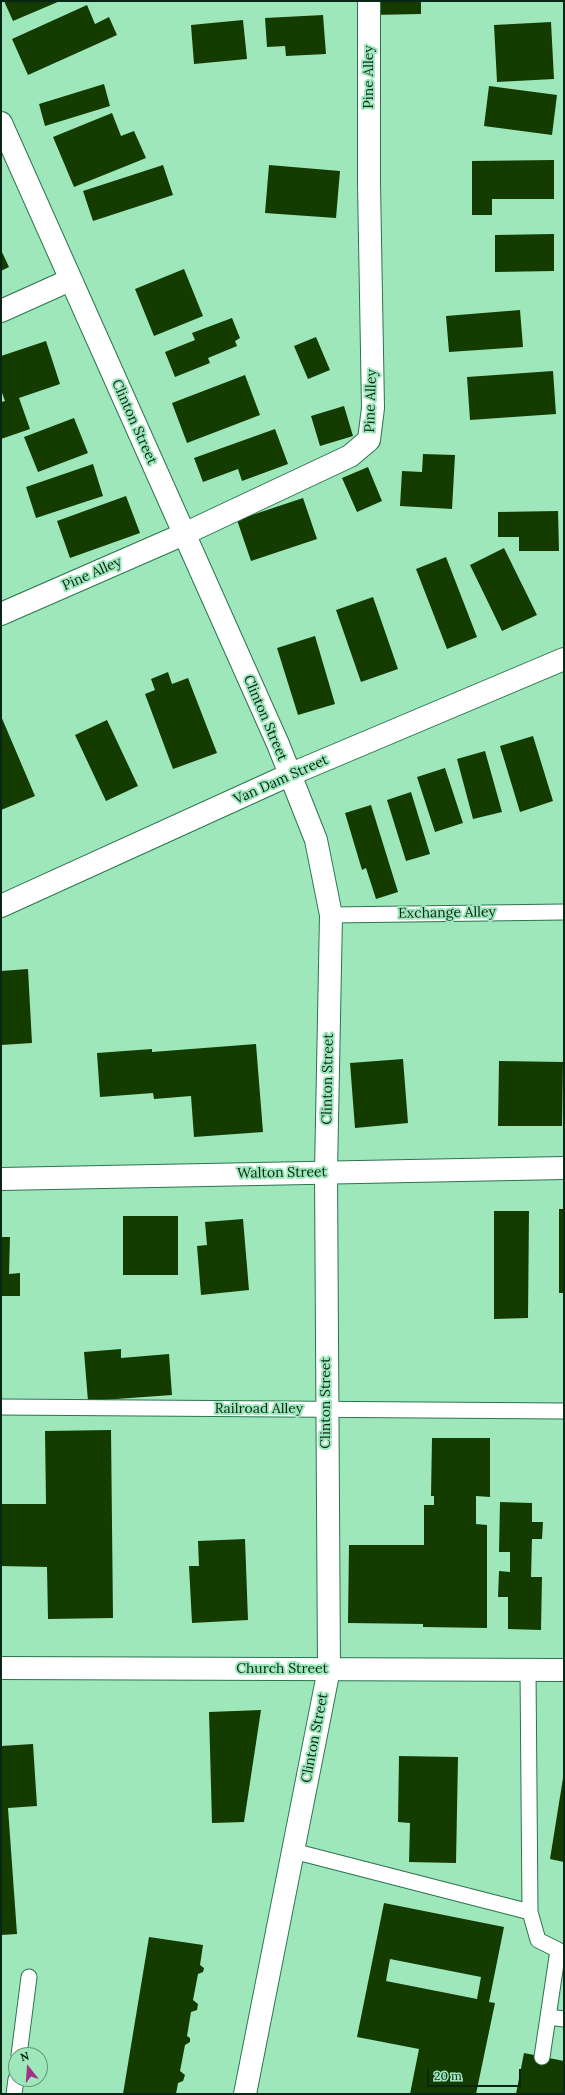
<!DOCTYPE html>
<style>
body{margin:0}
#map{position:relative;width:565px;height:2095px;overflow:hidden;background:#9ee7bb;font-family:Lora,serif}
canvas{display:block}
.frame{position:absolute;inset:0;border:2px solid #082616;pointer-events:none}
.north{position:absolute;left:8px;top:2047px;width:40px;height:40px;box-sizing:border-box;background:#9ee7bb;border:1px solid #629a79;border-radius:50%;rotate:343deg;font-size:11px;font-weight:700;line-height:16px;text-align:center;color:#082616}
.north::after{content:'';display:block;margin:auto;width:14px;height:18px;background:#a3308b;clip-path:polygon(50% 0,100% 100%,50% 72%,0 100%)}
.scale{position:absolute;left:427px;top:2069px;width:94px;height:18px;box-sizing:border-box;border:2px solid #082616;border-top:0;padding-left:5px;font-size:12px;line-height:14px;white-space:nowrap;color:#082616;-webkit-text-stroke:3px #9ee7bb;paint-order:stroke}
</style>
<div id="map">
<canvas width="565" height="2095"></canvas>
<div class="frame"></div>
<div class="north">N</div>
<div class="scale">20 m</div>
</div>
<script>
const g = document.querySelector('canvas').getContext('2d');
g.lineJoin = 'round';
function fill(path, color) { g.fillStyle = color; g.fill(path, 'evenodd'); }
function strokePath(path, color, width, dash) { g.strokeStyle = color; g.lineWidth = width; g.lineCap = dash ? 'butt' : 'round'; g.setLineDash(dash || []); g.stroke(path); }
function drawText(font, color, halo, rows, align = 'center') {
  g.font = font + ' Lora,serif'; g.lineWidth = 4; g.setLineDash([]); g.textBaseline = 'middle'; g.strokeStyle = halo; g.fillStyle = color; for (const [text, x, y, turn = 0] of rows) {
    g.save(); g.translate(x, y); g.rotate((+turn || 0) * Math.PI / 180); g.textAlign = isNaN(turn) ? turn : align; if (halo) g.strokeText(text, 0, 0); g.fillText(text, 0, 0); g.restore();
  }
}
const building = new Path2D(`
 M4 1H60L13 21Z
 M371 1H421V14L371 15Z
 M87 5 95 24 109 17 117 35 28 75 12 39Z
 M323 15 326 54 286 56 285 46 267 47 265 18Z
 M243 20 247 59 194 64 191 25Z
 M551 22 554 79 497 82 494 25Z
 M104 84 110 106 45 126 39 104Z
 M489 86 557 95 552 135 484 126Z
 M112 113 121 136 134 131 146 158 74 187 53 137Z
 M554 160V199H492V215H472V161Z
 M163 165 173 195 93 221 83 191Z
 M269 165 340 171 336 218 265 213Z
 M554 234V271L495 272V235Z
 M1 250 9 267 1 271Z
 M184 269 203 316 154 336 135 289Z
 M520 310 523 347 449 352 446 316Z
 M232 318 240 338 235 341 237 346 208 358 210 363 175 377 165 352 195 340 192 333Z
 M316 337 330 370 308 379 294 346Z
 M46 341 60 384 19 398 30 429 1 439V402L5 401 1 390V356Z
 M553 371 556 414 470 420 467 377Z
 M245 375 260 415 187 443 172 403Z
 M344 406 353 436 320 446 311 416Z
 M74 418 88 453 38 472 24 437Z
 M275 429 288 464 242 481 238 469 203 482 194 458Z
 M423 454 455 455 452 509 400 506 402 471 422 472Z
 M93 464 103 496 36 518 26 487Z
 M368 467 382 501 357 512 342 478Z
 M126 496 140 533 70 558 57 521Z
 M303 498 317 539 251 561 237 520Z
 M558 511 559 551H519V537H498V512Z
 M504 548 537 615 502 631 470 565Z
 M446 557 477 637 447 649 416 569Z
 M373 597 398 669 361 682 336 610Z
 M315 636 335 704 298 715 277 648Z
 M168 672 172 684 188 678 217 753 173 769 145 694 155 690 151 679Z
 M1 716 35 796 1 810Z
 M107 720 138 786 106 801 75 735Z
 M533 736 553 801 520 812 500 746Z
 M485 751 502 812 473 819 457 759Z
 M445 768 463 823 435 832 417 777Z
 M411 792 430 854 406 861 387 800Z
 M371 805 398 892 376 899 366 868 362 870 345 813Z
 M28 969 32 1043 1 1045V971Z
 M256 1044 263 1132 194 1137 191 1096 154 1099 153 1093 100 1097 97 1053 152 1049V1052Z
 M403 1059 408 1123 355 1128 350 1063Z
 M499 1061 563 1062 562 1126H498Z
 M559 1209H564V1293H559Z
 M494 1211H529L528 1318 494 1319Z
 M123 1216H178V1275H123Z
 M243 1219 249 1290 201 1295 197 1246 207 1245 205 1222Z
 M1 1237H10L9 1274 20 1273V1296H1Z
 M121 1349V1358L169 1354 172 1395 88 1401 84 1352Z
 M111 1430 113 1618 48 1619 47 1567 1 1566V1504H46L45 1431Z
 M432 1438H490V1497L476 1496V1524L487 1525V1628L423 1627V1624L348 1623 349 1545H424V1505H434V1496H431Z
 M500 1502 532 1503V1522H543L542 1539H532L531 1577H542L541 1630 508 1629V1597H498L499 1571 510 1572V1552H499Z
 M245 1539 248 1620 192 1623 189 1566H199L198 1541Z
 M261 1710 244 1822 212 1823 209 1712Z
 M33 1744 37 1806 8 1808 17 1934 1 1935V1746Z
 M399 1756 458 1757 456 1863 409 1862 410 1823 398 1822Z
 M563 1778H564V1862L550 1859Z
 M384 1903 504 1927 489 2002 495 2003 476 2094H410L419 2049 357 2037ZM390 1959 481 1977 477 1999 386 1981Z
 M149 1937 203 1945 200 1965 204 1968 203 1972 198 1974 193 2000 198 2004 197 2010 191 2012 187 2036 190 2038V2042L185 2045 180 2071 185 2075 183 2081 178 2083 176 2094H123Z
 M524 2053 564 2061V2094H516Z`);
const lane = new Path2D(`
 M331 915 564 912
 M1 1407 564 1411
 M528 1670 530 1912
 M293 1851 530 1912 538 1940 558 1950 542 2057
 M548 2017 564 2019
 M19 2055 29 1977
 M14 2094 16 2079`);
const street = new Path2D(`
 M1 311 70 280
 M1 614 184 534 350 456 369 440 373 408 369 184V1
 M1 1179 564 1168
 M245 2094 329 1669`);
const secondary = new Path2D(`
 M1 123 278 744 316 840 331 915 326 1172 329 1669
 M1 906 289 775 564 659
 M1 1668 564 1670`);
const streetNames = [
 ["Pine Alley",369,77,-90],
 ["Pine Alley",371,401,-88],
 ["Clinton Street",134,422,66],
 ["Pine Alley",92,574,-24],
 ["Clinton Street",265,718,67],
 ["Van Dam Street",281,780,-24],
 ["Exchange Alley",447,913,-1],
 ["Clinton Street",328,1079,-89],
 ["Walton Street",282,1173,-1],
 ["Clinton Street",326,1403,-90],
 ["Railroad Alley",259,1409],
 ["Church Street",282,1669],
 ["Clinton Street",315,1738,-79]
];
fill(building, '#143c00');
strokePath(lane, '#2c744e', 17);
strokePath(street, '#2c744e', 24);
strokePath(secondary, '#2c744e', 24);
strokePath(lane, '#fff', 15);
strokePath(street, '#fff', 22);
strokePath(secondary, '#fff', 22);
drawText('14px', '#082616', '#9ee7bb', streetNames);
</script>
